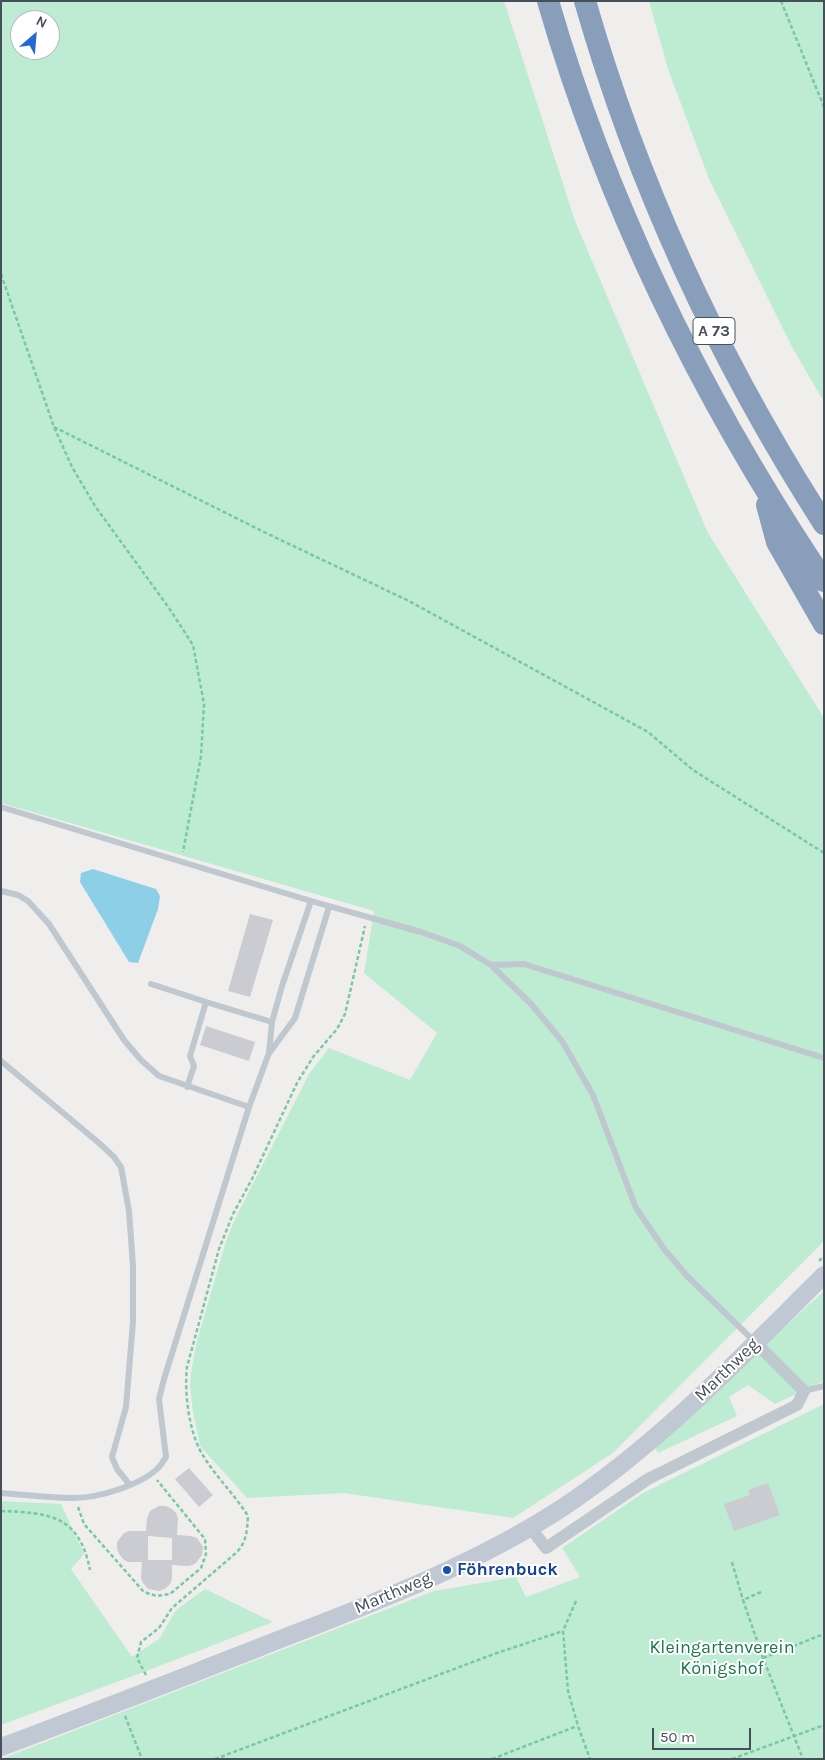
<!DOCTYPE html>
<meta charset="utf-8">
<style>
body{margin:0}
#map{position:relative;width:825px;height:1760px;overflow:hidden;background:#f0eded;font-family:Karla,sans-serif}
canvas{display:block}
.frame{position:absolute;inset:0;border:2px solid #47505a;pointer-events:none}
.north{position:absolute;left:10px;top:10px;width:50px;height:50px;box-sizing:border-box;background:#fff;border:1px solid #b5b9bd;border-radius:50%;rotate:27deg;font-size:14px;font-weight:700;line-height:20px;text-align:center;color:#47505a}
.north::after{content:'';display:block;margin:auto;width:18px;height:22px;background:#2368d4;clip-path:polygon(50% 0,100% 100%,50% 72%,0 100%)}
.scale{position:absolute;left:652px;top:1728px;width:99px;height:22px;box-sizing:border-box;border:2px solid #47505a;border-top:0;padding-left:6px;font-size:15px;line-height:18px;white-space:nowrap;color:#47505a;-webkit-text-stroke:4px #fff;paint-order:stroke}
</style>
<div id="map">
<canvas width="825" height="1760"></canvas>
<div class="frame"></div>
<div class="north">N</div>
<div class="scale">50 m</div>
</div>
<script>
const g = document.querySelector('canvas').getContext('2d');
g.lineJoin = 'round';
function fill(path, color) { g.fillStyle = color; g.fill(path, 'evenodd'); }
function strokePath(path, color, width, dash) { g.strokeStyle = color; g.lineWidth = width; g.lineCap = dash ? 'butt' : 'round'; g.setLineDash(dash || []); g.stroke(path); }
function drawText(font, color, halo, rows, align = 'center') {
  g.font = font + ' Karla,sans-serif'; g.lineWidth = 4; g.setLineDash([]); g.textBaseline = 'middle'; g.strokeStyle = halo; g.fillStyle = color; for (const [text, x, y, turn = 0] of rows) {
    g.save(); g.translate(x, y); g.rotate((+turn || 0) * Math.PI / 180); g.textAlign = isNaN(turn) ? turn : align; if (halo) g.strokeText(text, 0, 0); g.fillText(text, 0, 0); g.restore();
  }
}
const green = new Path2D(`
 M1 1H504L575 221 708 533 824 718V1241L613 1453 513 1518 344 1493 247 1498 200 1446 193 1412 190 1386 191 1372 197 1341 226 1241 234 1221 309 1074 329 1048 410 1080 437 1033 364 973 374 911 1 803ZM20 20H50V50H20Z
 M649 1H824V402L792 347 709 179 668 69Z
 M824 1291V1381L775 1404 748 1385 729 1397 737 1416 658 1453 654 1446Z
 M824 1404V1759H1L434 1591 516 1577 526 1597 580 1577 562 1548 643 1493Z
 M1 1501 61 1504 84 1554 71 1569 132 1657 159 1639 176 1610 205 1589 273 1622 149 1670 1 1725Z`);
const water = new Path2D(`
 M93 869 156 889 160 896 158 909 138 963 129 962 80 882 81 873Z`);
const building = new Path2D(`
 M250 914 273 920 250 997 228 991Z
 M206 1026 255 1042 249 1061 200 1045Z
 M189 1468 213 1495 199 1507 175 1479Z
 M768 1483 780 1515 734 1531 724 1504 750 1495 748 1490Z
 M159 1506H166L172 1509 176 1513 178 1518 177 1535 191 1536 197 1538 203 1547 202 1555 195 1564 189 1566 172 1565V1579L170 1584 165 1589 159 1591 148 1589 143 1583 141 1578 142 1562H128L124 1560 119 1554 117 1549V1542L124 1533 129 1531H146L147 1518 150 1511ZM148 1536 172 1538V1560H148Z`);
const path = new Path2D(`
 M781 1 824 107
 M1 274 54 427 72 467 95 506 169 608 193 645 204 704 201 756 183 852
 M54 427 266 533 409 601 648 732 693 770 824 853
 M819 1261 824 1256
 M78 1507 84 1524 144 1592 157 1596 170 1594 201 1568 206 1554 205 1539 157 1480
 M1 1511C50 1513 79 1515 90 1570
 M732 1562 743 1600
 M761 1592 743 1600 763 1658 803 1759
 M576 1601 563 1631 568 1691 578 1726 590 1759
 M763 1658 824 1634
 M146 1675 137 1658 141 1642 159 1628 172 1608 237 1552C247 1541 247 1530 248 1516 235 1495 217 1478 204 1457 189 1435 184 1392 187 1367L219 1249 233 1214 252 1179 297 1083 313 1057 337 1029 345 1014 365 926
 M125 1716 142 1759
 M215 1759 494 1654 563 1631
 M492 1759 577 1726
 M732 1759 824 1725`);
const service = new Path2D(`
 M1 807 311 901 421 932 460 946 491 965 532 1005 562 1041 593 1095 636 1208 664 1249 688 1277 756 1343
 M1 891 18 895 28 901 49 924 124 1040 141 1060 159 1076 249 1107
 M491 965 524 964 824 1058
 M151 984 206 1002
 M270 1052 295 1018 329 907
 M1 1061 99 1143 114 1157 121 1167 129 1211 133 1266V1322L126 1407 112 1457 117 1469 130 1485
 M187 1087 194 1066 190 1056 206 1002 272 1022
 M804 1391 824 1386
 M1 1493C25 1495 50 1498 74 1498 98 1498 142 1485 159 1467 162 1464 164 1460 166 1457L159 1399 164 1379 249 1107 269 1053 272 1022 282 986 311 901`);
const minor = new Path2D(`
 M530 1527 546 1548 648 1479 797 1405 804 1391 756 1343`);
const secondary = new Path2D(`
 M1 1747C87 1715 173 1681 258 1648 362 1607 471 1568 565 1506 662 1441 742 1356 824 1275`);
const motorway = new Path2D(`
 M548 1C608 208 704 402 824 581
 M585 1C638 186 720 362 824 524
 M767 505 777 542 824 624`);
const markers = [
 [447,1570,5,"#1a4fb4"]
];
const shields = [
 [714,331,42]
];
const shieldNames = [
 ["A 73",714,331]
];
const streetNames = [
 ["Marthweg",727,1370,-44],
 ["Marthweg",393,1593,-23]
];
const transitNames = [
 ["Föhrenbuck",457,1570]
];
const parkNames = [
 ["Kleingartenverein",722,1648],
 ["Königshof",722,1669]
];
fill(green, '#beecd2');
fill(water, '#8dcfe6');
fill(building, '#caccd2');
strokePath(path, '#78c8a4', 2.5, [4, 2.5]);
strokePath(service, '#bfc7cf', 6);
strokePath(minor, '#bfc7cf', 12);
strokePath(secondary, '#bfc8d3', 18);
strokePath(motorway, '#889eba', 22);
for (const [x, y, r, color] of markers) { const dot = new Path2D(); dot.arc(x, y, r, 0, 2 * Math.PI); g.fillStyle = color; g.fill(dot); strokePath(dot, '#fff', 2); }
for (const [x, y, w] of shields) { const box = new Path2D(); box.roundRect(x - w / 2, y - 13.5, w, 27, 4); g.fillStyle = '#fff'; g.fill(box); strokePath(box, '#47505a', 1); }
drawText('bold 16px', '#47505a', null, shieldNames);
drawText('18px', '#47505a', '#fff', streetNames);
drawText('bold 18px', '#164399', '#fff', transitNames, 'left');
drawText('18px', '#1c764d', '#fff', parkNames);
</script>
